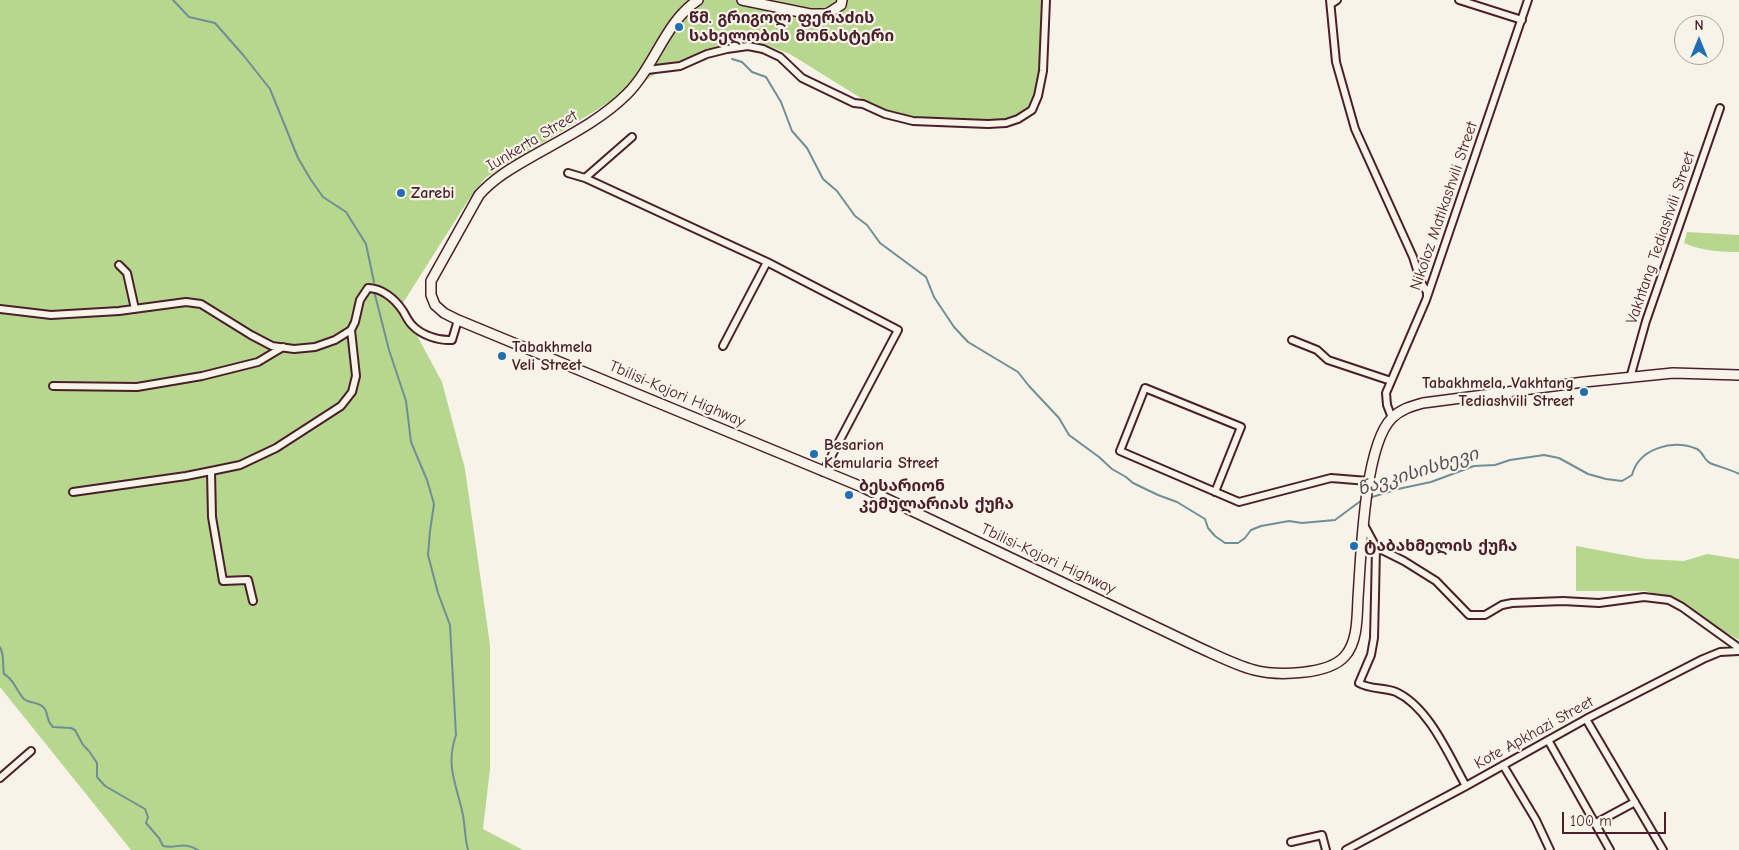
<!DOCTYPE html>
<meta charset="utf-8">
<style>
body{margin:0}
#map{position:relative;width:1739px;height:850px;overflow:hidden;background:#f7f3e8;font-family:"Comic Neue",sans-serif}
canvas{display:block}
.north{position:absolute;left:1674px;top:15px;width:50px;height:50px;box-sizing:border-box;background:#f7f3e8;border:1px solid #b29e9c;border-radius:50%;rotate:0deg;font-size:14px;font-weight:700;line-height:20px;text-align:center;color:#4a1f2b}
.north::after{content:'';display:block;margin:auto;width:18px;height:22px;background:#1f6fb2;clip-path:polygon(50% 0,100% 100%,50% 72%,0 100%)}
.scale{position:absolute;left:1562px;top:812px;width:104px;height:22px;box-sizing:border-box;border:2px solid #4a1f2b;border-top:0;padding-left:6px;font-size:15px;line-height:18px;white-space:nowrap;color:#4a1f2b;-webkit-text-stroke:4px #f7f3e8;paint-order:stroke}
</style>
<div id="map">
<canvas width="1739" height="850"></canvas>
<div class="north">N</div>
<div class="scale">100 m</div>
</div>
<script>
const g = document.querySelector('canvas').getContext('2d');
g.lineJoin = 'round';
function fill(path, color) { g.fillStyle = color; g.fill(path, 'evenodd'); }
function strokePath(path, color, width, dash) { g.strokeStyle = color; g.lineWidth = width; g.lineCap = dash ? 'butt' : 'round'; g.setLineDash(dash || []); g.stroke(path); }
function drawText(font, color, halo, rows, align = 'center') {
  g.font = font + ' "Comic Neue","Noto Sans Georgian",sans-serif'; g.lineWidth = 4.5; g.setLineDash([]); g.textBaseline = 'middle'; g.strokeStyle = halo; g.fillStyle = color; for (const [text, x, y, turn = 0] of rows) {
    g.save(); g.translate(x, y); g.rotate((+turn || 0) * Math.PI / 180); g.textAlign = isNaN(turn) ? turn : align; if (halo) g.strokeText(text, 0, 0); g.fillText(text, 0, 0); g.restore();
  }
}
const green = new Path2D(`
 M0 0H1042L1041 71 1037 96 1029 109 1005 122 913 119 885 111 864 100 790 54 746 37 667 67 485 178 467 202 401 306 442 382 465 469 490 645V769L483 829 523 850H131L0 687Z
 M1687 232 1739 235V252C1720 252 1702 251 1684 243Z
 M1576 546 1646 559 1684 561 1707 554 1739 559V640L1720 629 1688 606 1646 591H1576Z`);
const stream = new Path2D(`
 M173 0 189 17 215 23 244 56 270 89 298 158 311 180 323 197 346 212 366 244 374 282
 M732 59 742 62 752 72 766 77 781 102 792 131 807 148 823 179 837 191 855 216 867 225 880 243 926 277 934 297 954 327 968 342 1018 372 1029 386 1059 418 1069 435 1099 457 1112 469 1126 477 1133 483 1158 495 1177 502 1205 519 1208 528 1215 536 1225 543H1238L1245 538 1251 530 1261 526 1289 521 1302 523 1335 520 1362 500
 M374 291 389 350 406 401 411 442 427 480 434 504 430 531 428 555 438 593 450 625 456 735C445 766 457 786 463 815 465 827 465 839 468 850
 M1369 498 1398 489 1431 482 1474 466 1495 465 1510 460 1544 455 1559 458 1588 474 1606 479 1622 481 1632 475C1639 448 1673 439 1697 449 1703 452 1704 460 1710 463 1719 467 1730 469 1739 474
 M0 647C5 657 2 664 4 674 15 680 16 691 24 699 30 704 40 701 45 709 49 717 46 720 53 727L71 728 75 730 83 745 89 751 97 763V777L105 786 145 809 148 817 146 823 159 838 163 846C177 849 183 841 198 850`);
const street = new Path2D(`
 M1330 0 1336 62 1355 129 1413 257 1421 282 1427 292V296
 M1459 0 1522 20
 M1331 4 1337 0
 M647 70 680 66 707 54 727 49 748 46 763 49 780 57 802 78 854 103 863 104 885 114 913 121 988 124 1006 123 1018 119 1032 110 1038 96 1043 71 1046 0
 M568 173 585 178 767 262
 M585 178 632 137
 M119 265 127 273 135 309
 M0 309 51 315 119 311 186 302 201 304 251 335 272 346 294 349 315 347 335 340 351 330 355 322 360 300 368 288C382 288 395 299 403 311 406 316 408 321 412 325 421 335 439 341 452 340L458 320
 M1292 340 1317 350 1328 360 1391 381
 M723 346 767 262 898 330 823 472
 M1630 378 1646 321 1720 108
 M53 386 137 387 202 376 258 362 283 347
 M1392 418 1387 405 1386 393 1426 300 1528 0
 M211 471 212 517 223 581 248 580 253 601
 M73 492 186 476 211 471 240 465 276 448 341 406 352 392 356 376 351 330
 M1215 492 1241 427 1145 388 1120 451 1239 502 1331 478 1368 481
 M1364 525 1376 547 1375 596 1374 638 1371 655 1359 683C1371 690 1384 687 1396 692 1429 707 1449 756 1466 786
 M1376 547 1404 561 1436 581 1469 615H1485L1502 605 1512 603 1563 601 1599 603 1644 597 1669 600 1682 607 1739 648
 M1586 719 1663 850
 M1548 740 1610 850
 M1503 765 1536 820 1550 850
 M0 778 31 751
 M1596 823 1635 802
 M1291 842 1322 835 1326 850
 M1346 850 1466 786 1586 719 1703 659 1720 652 1739 651`);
const secondary = new Path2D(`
 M698 0C665 22 655 66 627 94 600 121 564 138 531 157 512 168 494 178 479 195L431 281V295L435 305 444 313 458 320 862 487 1198 647C1216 655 1235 665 1254 670 1277 676 1329 675 1345 656 1358 641 1357 617 1358 598 1361 557 1364 445 1392 418 1401 409 1412 406 1423 403L1584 382 1673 373 1739 375
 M742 0 810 14H827L841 5 842 0`);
const markers = [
 [679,27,5,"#1f6fb2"],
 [401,193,5,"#1f6fb2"],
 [502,356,5,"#1f6fb2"],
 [1584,392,5,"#1f6fb2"],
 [814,454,5,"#1f6fb2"],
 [849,495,5,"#1f6fb2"],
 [1354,546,5,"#1f6fb2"]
];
const poiNames = [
 ["წმ. გრიგოლ ფერაძის",689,18],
 ["სახელობის მონასტერი",689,36],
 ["Zarebi",411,193],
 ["Tabakhmela",512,347],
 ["Veli Street",512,365],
 ["Tabakhmela, Vakhtang",1574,383,"right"],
 ["Tediashvili Street",1574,401,"right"],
 ["Besarion",824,445],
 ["Kemularia Street",824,463],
 ["ბესარიონ",859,486],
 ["კემულარიას ქუჩა",859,504],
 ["ტაბახმელის ქუჩა",1364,546]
];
const streetNames = [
 ["Iunkerta Street",532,141,-31],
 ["Nikoloz Matikashvili Street",1444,206,-71],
 ["Vakhtang Tediashvili Street",1661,238,-71],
 ["Tbilisi-Kojori Highway",677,394,23],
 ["Tbilisi-Kojori Highway",1048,559,25],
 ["Kote Apkhazi Street",1534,733,-29]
];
const waterNames = [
 ["წავკისისხევი",1418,472,-17]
];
fill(green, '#b7d68e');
strokePath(stream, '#6f8f96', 2);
strokePath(street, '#4a1f2b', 10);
strokePath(secondary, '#4a1f2b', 12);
strokePath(street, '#f7f3e8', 6);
strokePath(secondary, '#f7f3e8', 9);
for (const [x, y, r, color] of markers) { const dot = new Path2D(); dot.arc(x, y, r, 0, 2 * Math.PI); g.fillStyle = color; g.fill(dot); strokePath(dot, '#f7f3e8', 2); }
drawText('bold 16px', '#4a1f2b', '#f7f3e8', poiNames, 'left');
drawText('16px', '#4a1f2b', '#f7f3e8', streetNames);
drawText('italic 18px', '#5a4e58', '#f7f3e8', waterNames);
</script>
